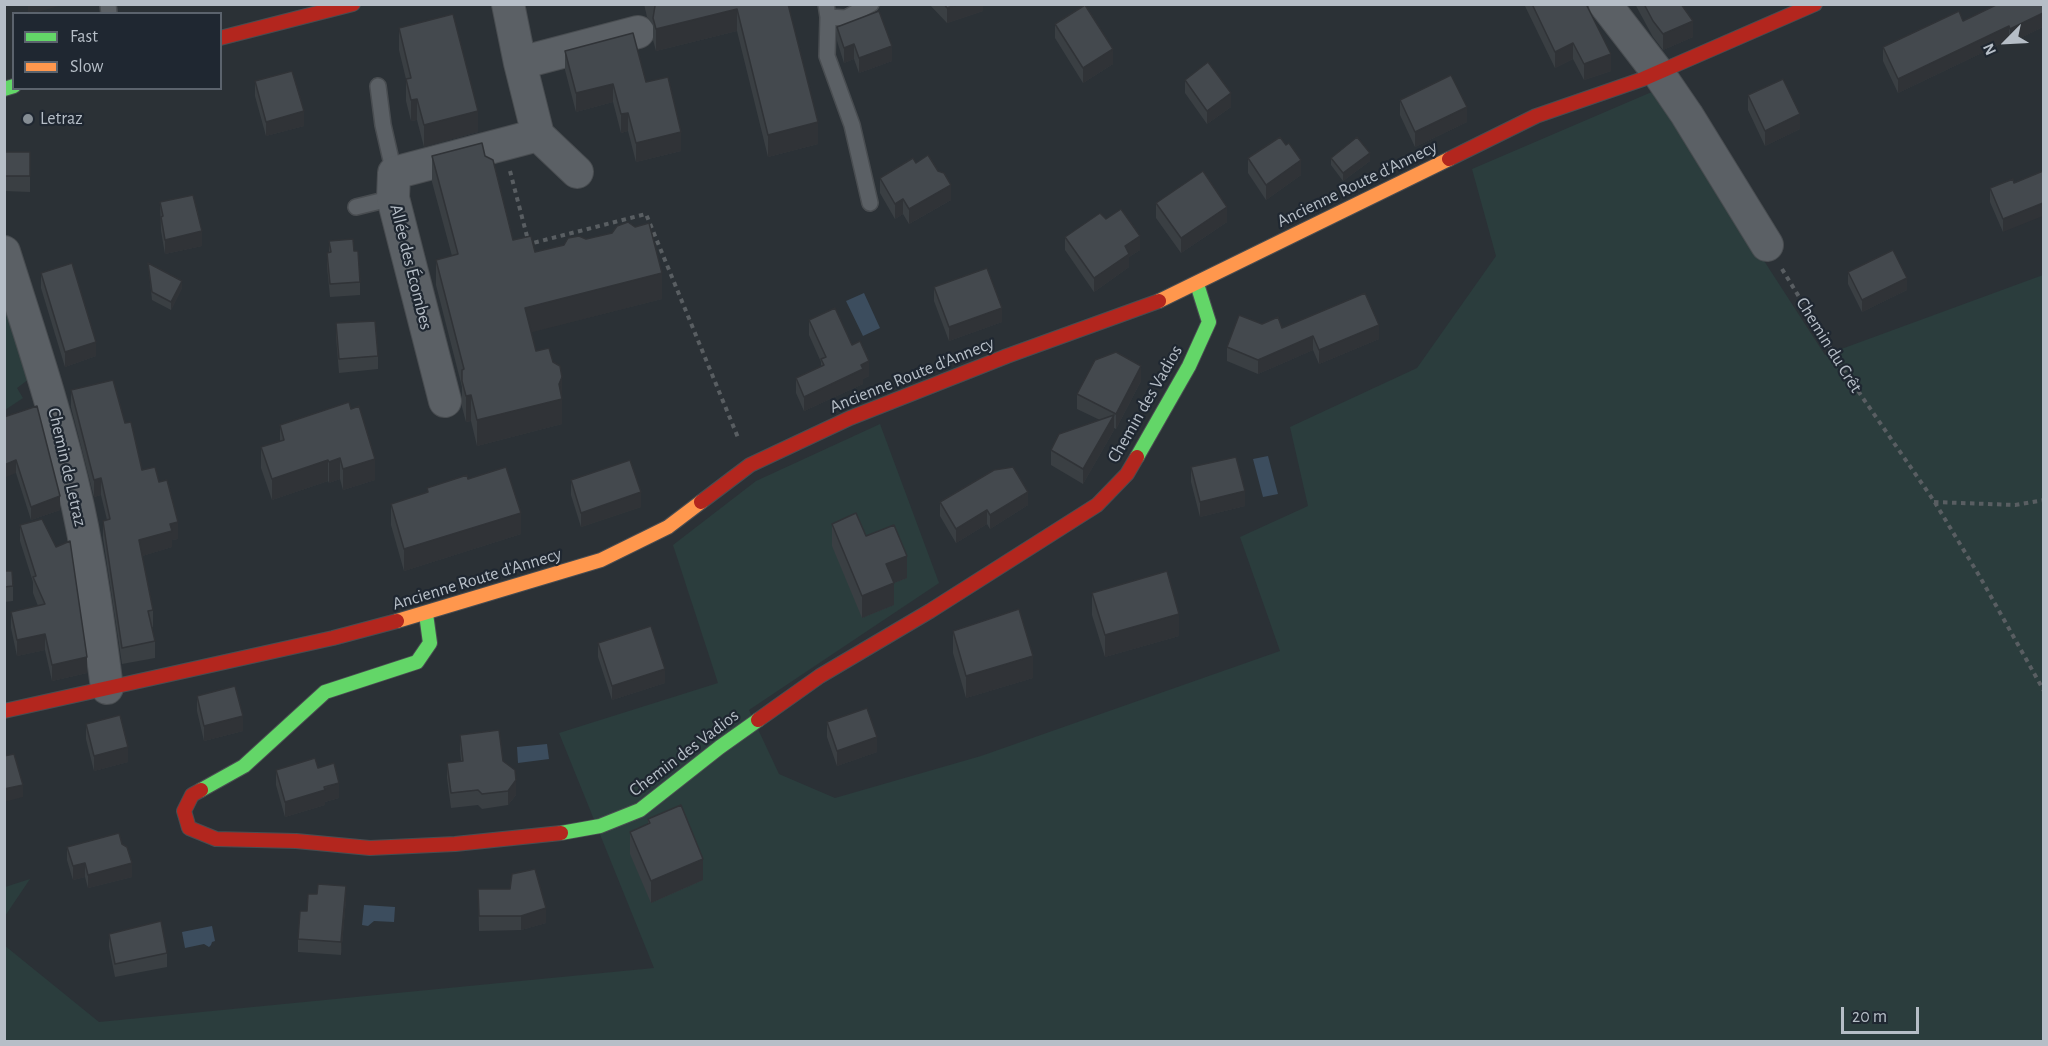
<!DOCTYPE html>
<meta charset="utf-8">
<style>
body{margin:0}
#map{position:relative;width:2048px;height:1046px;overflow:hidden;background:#2b3136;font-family:"Alegreya Sans",sans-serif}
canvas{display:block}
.frame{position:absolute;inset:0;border:6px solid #b6bec7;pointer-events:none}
.legend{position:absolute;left:12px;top:12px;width:210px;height:78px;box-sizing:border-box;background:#1f2731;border:2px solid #5b636d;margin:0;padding:8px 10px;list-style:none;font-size:18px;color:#b6bec7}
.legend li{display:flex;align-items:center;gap:12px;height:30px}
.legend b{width:30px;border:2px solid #5b636d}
.north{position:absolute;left:1976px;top:12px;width:60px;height:60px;-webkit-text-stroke:4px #1f2731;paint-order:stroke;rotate:246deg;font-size:16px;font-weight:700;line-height:24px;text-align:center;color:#b6bec7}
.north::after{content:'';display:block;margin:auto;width:21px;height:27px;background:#b6bec7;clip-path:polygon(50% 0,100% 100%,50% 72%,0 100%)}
.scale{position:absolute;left:1841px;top:1007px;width:78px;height:27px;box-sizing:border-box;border:3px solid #b6bec7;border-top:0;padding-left:8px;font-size:18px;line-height:21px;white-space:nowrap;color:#b6bec7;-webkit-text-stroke:4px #1f2731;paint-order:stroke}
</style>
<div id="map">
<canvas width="2048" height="1046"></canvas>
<div class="frame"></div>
<ul class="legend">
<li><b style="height:8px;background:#63d668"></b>Fast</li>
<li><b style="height:8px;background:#ff974d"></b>Slow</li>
</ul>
<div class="north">N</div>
<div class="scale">20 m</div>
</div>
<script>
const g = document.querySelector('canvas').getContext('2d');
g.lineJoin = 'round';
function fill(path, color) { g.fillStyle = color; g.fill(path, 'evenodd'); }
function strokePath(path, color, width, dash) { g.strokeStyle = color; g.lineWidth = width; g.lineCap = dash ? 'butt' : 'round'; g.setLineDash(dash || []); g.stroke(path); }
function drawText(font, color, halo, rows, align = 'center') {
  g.font = font + ' "Alegreya Sans",sans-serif'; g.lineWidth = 4.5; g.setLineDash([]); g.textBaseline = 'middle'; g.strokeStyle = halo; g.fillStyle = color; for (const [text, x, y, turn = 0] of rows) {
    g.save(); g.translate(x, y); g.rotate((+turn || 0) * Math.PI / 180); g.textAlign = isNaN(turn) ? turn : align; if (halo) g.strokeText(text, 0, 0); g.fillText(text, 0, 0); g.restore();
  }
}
const green = new Path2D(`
 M1654 91 1825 355 2043 275V1041L5 1042 4 945 99 1022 654 968 559 733 718 683 673 545 756 481 880 424 939 583 749 710 779 774 835 798 981 756 1280 651 1240 537 1308 506 1290 427 1417 368 1496 256 1472 169Z
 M4 288 33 376 17 388 23 398 5 410Z
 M30 879 5 916V887Z`);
const water = new Path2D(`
 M864 293 880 328 863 336 846 301Z
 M1268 456 1278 494 1263 497 1253 459Z
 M547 744 549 759 518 763 517 747Z
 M364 905 395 907 394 922 374 921 368 926 362 925Z
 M212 926 215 941 212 942 211 945 209 947 204 944 185 948 182 932Z`);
const path = new Path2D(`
 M510 171 529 244 646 214 739 440
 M1782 269 1847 375 1934 501 1980 577 2044 691
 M1934 502 2015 505 2044 500`);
const lane = new Path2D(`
 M108 4 109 14
 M826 4 828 17 846 18 871 4
 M828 17 827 56 852 125 870 203
 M378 86 383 125 394 173
 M356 207 393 198`);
const street = new Path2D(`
 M508 4 520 63 538 135 577 172
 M1605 4 1659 74 1687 115 1767 245
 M520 63 638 32
 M4 252C31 337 59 421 78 507 91 567 99 628 107 688
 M445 401 393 198 394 173 538 135`);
const fast = new Path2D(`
 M4 89 14 86
 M1137 457 1189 366 1209 322 1197 284
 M201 790 244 766 325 692 417 662 430 643 426 614
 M561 833 600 826 640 810 720 747 758 720`);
const slow = new Path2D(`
 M1159 301 1449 159
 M397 621 601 560 668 527 701 502`);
const jam = new Path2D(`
 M220 38 353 4
 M1449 159 1536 116 1643 79 1815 4
 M701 502 750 465 850 418 1007 356 1159 301
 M4 711 333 638 397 621
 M758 720 820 676 930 611 1097 505 1127 474 1137 457
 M201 790 192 795 184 811 189 828 216 839 296 841 370 848 455 844 561 833`);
const wall = new Path2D(`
 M644 4H788L818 144 768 157 737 31 656 51 653 40V25L647 17Z
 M929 4H983V11L947 23Z
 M1524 4H1586L1611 71 1584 80 1573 59 1555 68Z
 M1635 4H1681L1693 37 1663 50 1653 37Z
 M2043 4V27L2010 43 2009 40 1898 93 1883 61V47L1963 21Z
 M1055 24 1113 64 1083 83 1055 38Z
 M837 27 892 61 859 73 854 59 844 63 837 41Z
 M399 28 478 132 424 147 417 120 411 121 406 101V79L399 50Z
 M565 51 646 82 681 151 636 162 628 131 621 133 613 102 576 112 565 70Z
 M1185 80 1231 107 1207 124 1185 93Z
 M255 81 304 126 266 136 255 96Z
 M1748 95 1800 129 1765 146 1748 110Z
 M1400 100 1467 122 1415 147 1400 115Z
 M4 152H30V192L4 191Z
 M432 156H485L513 240 535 252 662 299 531 332 536 351 562 403V424L477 446 471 421 466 422 462 407V387L436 285V260L452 256 432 182Z
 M1248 158 1301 175 1266 200 1248 173Z
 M1331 158 1370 161 1343 181 1331 165Z
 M880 178 951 200 909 224 903 214 895 219 880 193Z
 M2013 179 2003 232 1990 202V188Z
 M160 202 202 246 165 254 161 231Z
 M1156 203 1227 222 1181 253 1156 218Z
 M1106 219 1140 250 1129 257V267L1094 292 1065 250V237Z
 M329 241 354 251 360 282V295L330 297 327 266V253H329Z
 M148 263 182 288 171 310 152 300Z
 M1848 272 1907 290 1862 312 1848 284Z
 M41 273 96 356 65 367 41 288Z
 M934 287 1002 322 949 341 934 301Z
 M809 320 852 345 869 376 863 379V384L804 411 796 393V378L821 367V362L809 335Z
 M336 323 378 356V369L339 373 336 337Z
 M1262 324 1282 328 1379 339 1319 364 1313 350 1258 374 1227 361V347Z
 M1141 381 1116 429 1114 428V430L1083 484 1051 465V450L1100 420 1077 409V394Z
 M71 390 125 423 142 470 159 482 178 539 172 540V547L142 556 153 610V627H152L155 641V658L122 664 103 538V521L107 520 101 495 94 497 71 407Z
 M4 417 60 510 31 520 16 473Z
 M280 425 375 480 343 490 340 479 329 483 328 481 272 500 261 468V447L280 441Z
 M1191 467 1245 506 1200 517 1191 482Z
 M468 479 521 534 404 571 391 525V504L427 492V488Z
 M571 480 641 507 581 527 571 495Z
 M940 502 1028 505 990 529 987 524 956 543 940 516Z
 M832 524 866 536 907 578 894 583V605L862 618 832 546Z
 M20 525 87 673 52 681 45 650 17 656 11 628V612L38 606 33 593V582L20 541Z
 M4 571 13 586V601L4 602Z
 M1092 593 1179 636 1105 657 1092 615Z
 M953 631 1033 678 966 698 953 653Z
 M598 643 665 683 612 700 598 657Z
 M197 696 243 731 204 741 197 711Z
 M827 722 877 752 837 766 827 737Z
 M86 724 128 762 94 771 86 739Z
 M460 735 503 761 516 795 508 805 482 809 478 805 451 808 447 778V763L461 761 460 750Z
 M318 768 339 798 325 802V805L285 817 276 785V770Z
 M648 819 703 880 651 903 630 854V832L648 824Z
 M67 847 132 877 88 888 85 877 73 880 67 860Z
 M478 889 546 923 521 930 479 931Z
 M317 894 346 899 341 955 298 952V939L307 911Z
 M109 934 167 953V967L115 977 109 947Z`);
const shadedWall = new Path2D(`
 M28 4H66L31 14H28Z
 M959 4H983V11L947 23V8Z
 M737 9V31L656 51V29Z
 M2043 13V27L2010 43V29Z
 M1693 21V37L1663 50V34Z
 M2009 26V40L1898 93V79Z
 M1573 43V59L1555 68V52Z
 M854 44V59L844 63V48Z
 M892 46V61L859 73V58Z
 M1113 49V64L1083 83V68Z
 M1611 54V71L1584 80V64Z
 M613 84V102L576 112V93Z
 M1231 93V107L1207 124V111Z
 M417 99V120L411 121V100Z
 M1467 107V122L1415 147V132Z
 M304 111V126L266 136V122Z
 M478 111V132L424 147V125Z
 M628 113V131L621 133V114Z
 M1800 114V129L1765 146V131Z
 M818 122V144L768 157V135Z
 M681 132V151L636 162V143Z
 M1370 153V161L1343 181V173Z
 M1301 160V175L1266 200V185Z
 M951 185V200L909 224V209Z
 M903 199V214L895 219V204Z
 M2043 203V216L2003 232V219Z
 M1227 207V222L1181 253V238Z
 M202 231V246L165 254V240Z
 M1140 236V250L1129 257V267L1094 292V278L1125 246Z
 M662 273V299L525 334V308Z
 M1907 278V290L1862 312V300Z
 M182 281V288L171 310V302Z
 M1002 308V322L949 341V327Z
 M1379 325V339L1319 364V350Z
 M1313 336V350L1258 374V360Z
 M96 342V356L65 367V352Z
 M869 361V376L863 379V384L804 411V397Z
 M1141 366V381L1116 429V414Z
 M562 377V424L477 446V420L559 384Z
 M471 395V421L466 422V396Z
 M1114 415V430L1083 484V469Z
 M340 458V479L329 483V462Z
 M375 459V480L343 490V469Z
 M16 460V473L4 478V465Z
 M328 460V481L272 500V479Z
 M101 478V495L94 497V480Z
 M1245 491V506L1200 517V502Z
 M641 492V507L581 527V513Z
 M1028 492V505L990 529V515Z
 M60 496V510L31 520V507Z
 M987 510V524L956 543V529Z
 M521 513V534L404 571V549Z
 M178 522V539L172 540V547L139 557V540L170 524Z
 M907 556V578L894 583V605L862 618V596L886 564Z
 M1179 614V636L1105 657V635Z
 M45 634V650L17 656V640Z
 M1033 656V678L966 698V676Z
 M87 657V673L52 681V665Z
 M665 669V683L612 700V686Z
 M243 716V731L204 741V726Z
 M877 737V752L837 766V751Z
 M128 747V762L94 771V756Z
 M516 780V795L508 805V791Z
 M339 783V798L325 802V805L285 817V802Z
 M23 785V797L4 802V789Z
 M703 859V880L651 903V881Z
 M85 863V877L73 880V866Z
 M132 863V877L88 888V875Z
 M346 886V899L341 955V942Z
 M546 908V923L521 930V916Z`);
const building = new Path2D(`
 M654 4H788L818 122 768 135 737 9 656 29 653 18 655 6Z
 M944 4H959L947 8Z
 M1532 4H1586L1611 54 1584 64 1573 43 1555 52Z
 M1644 4H1681L1693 21 1663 34 1653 21Z
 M1998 4H2043V13L2010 29 2009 26 1898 79 1883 47 1959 11 1963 21Z
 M1085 5 1113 49 1083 68 1055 24Z
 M879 11 892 46 859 58 854 44 844 48 837 27Z
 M453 14 478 111 424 125 417 99 411 100 406 79 411 78 399 28Z
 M633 33 646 82 668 77 681 132 636 143 628 113 621 114 613 84 576 93 565 51Z
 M1208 62 1231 93 1207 111 1185 80Z
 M292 71 304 111 266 122 255 81Z
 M1451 75 1467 107 1415 132 1400 100Z
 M1783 79 1800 114 1765 131 1748 95Z
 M1280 137 1286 145 1289 143 1301 160 1266 185 1248 158Z
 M1357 137 1370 153 1343 173 1331 158Z
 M482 143 485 156 493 160 513 240 531 236 535 252 564 245 568 238 579 236 586 239 612 233 617 226 628 222 635 227 649 223 662 273 525 308 536 351 549 348 553 362 560 366 562 377 559 384 562 399 477 420 471 395 466 396 462 381V370L464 369 436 260 458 254 432 156Z
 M4 152H30V176H4Z
 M928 155 938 171 944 173 951 185 909 209 903 199 895 204 880 178 913 158 916 163Z
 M1203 171 1227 207 1181 238 1156 203Z
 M2043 171V203L2003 219 1990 188 2013 179 2014 183Z
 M193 195 202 231 165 240 161 217 163 216 160 202Z
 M1121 209 1140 236 1125 246 1129 254 1094 278 1065 237 1100 213 1106 219Z
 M353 239 354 251H358L360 282 330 284 327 253 331 252 329 241Z
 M1893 250 1907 278 1862 300 1848 272Z
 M72 263 96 342 65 352 41 273Z
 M148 263 182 281 171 302 152 292Z
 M987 268 1002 308 949 327 934 287Z
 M1365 293 1379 325 1319 350 1313 336 1258 360 1227 347 1239 315 1262 324 1278 317 1282 328Z
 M835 308 852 345 860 341 869 361 861 365 863 369 804 397 796 378 824 365 821 359 826 357 809 320Z
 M375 321 378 356 339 359 336 323Z
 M1116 352 1141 366 1116 414 1077 394 1095 360Z
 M113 380 125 423 131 422 142 470 155 467 159 482 167 480 178 522 170 524 172 531 139 540 153 610 148 611 155 641 122 648 103 521 110 519 101 478 94 480 71 390Z
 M349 402 351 409 359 406 375 459 343 469 340 458 329 462 328 460 272 479 261 447 284 440 280 425Z
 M37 406 60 496 31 507 16 460 4 465V417Z
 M1114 415 1083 469 1051 450 1059 434Z
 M1236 457 1245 491 1200 502 1191 467Z
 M630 460 641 492 581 513 571 480Z
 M506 467 521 513 404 549 391 504 428 492 427 488 467 475 468 479Z
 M1013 467 1028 492 990 515 987 510 956 529 940 502 994 470Z
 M856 513 866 536 894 525 907 556 886 564 894 583 862 596 832 524Z
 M42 519 56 547 70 541 87 657 52 665 45 634 17 640 11 612 45 604 33 577 36 576 20 525Z
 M4 571H12L13 586 4 587Z
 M1167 571 1179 614 1105 635 1092 593Z
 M1019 609 1033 656 966 676 953 631Z
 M651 626 665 669 612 686 598 643Z
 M235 686 243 716 204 726 197 696Z
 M867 708 877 737 837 751 827 722Z
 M120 715 128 747 94 756 86 724Z
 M499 730 503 761 515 770 516 780 508 791 482 794 478 790 451 793 447 763 463 761 460 735Z
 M14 754 23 785 4 789V756Z
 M315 758 318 768 334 763 339 783 324 787 325 790 285 802 276 770Z
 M681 805 703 859 651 881 630 832 650 823 648 819Z
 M119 833 122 844 127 847 132 863 88 875 85 863 73 866 67 847Z
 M535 869 546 908 521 916H479L478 889H510L512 874Z
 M318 884 346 886 341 942 298 939 300 911H307L308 894H317Z
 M161 921 167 953 115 964 109 934Z`);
const markers = [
 [28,119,6,"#858d94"]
];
const poiNames = [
 ["Letraz",40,119]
];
const streetNames = [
 ["Ancienne Route d'Annecy",1357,184,-26],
 ["Allée des Écombes",411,267,76],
 ["Chemin du Crêt",1829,345,58],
 ["Ancienne Route d'Annecy",912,375,-22],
 ["Chemin des Vadios",1145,404,-60],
 ["Chemin de Letraz",67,467,77],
 ["Ancienne Route d'Annecy",477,579,-17],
 ["Chemin des Vadios",684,753,-37]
];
fill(green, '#2b3d3d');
fill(water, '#3c4d5e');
strokePath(lane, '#494d51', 18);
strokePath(street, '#494d51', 34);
strokePath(fast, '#494d51', 16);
strokePath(slow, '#494d51', 16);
strokePath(jam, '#494d51', 16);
strokePath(path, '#595e62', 4, [4.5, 4.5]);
strokePath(lane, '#5b6065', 15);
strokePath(street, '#5b6065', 32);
strokePath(fast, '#63d668', 14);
strokePath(slow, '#ff974d', 14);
strokePath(jam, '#b3261e', 14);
fill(wall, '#3a3f43');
fill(shadedWall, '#303337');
fill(building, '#44494e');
strokePath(building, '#303337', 1.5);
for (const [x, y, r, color] of markers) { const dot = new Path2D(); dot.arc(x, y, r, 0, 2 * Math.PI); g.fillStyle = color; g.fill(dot); strokePath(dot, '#1f2731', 2); }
drawText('18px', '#b6bec7', '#1f2731', poiNames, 'left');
drawText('18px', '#b6bec7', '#1f2731', streetNames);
</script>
